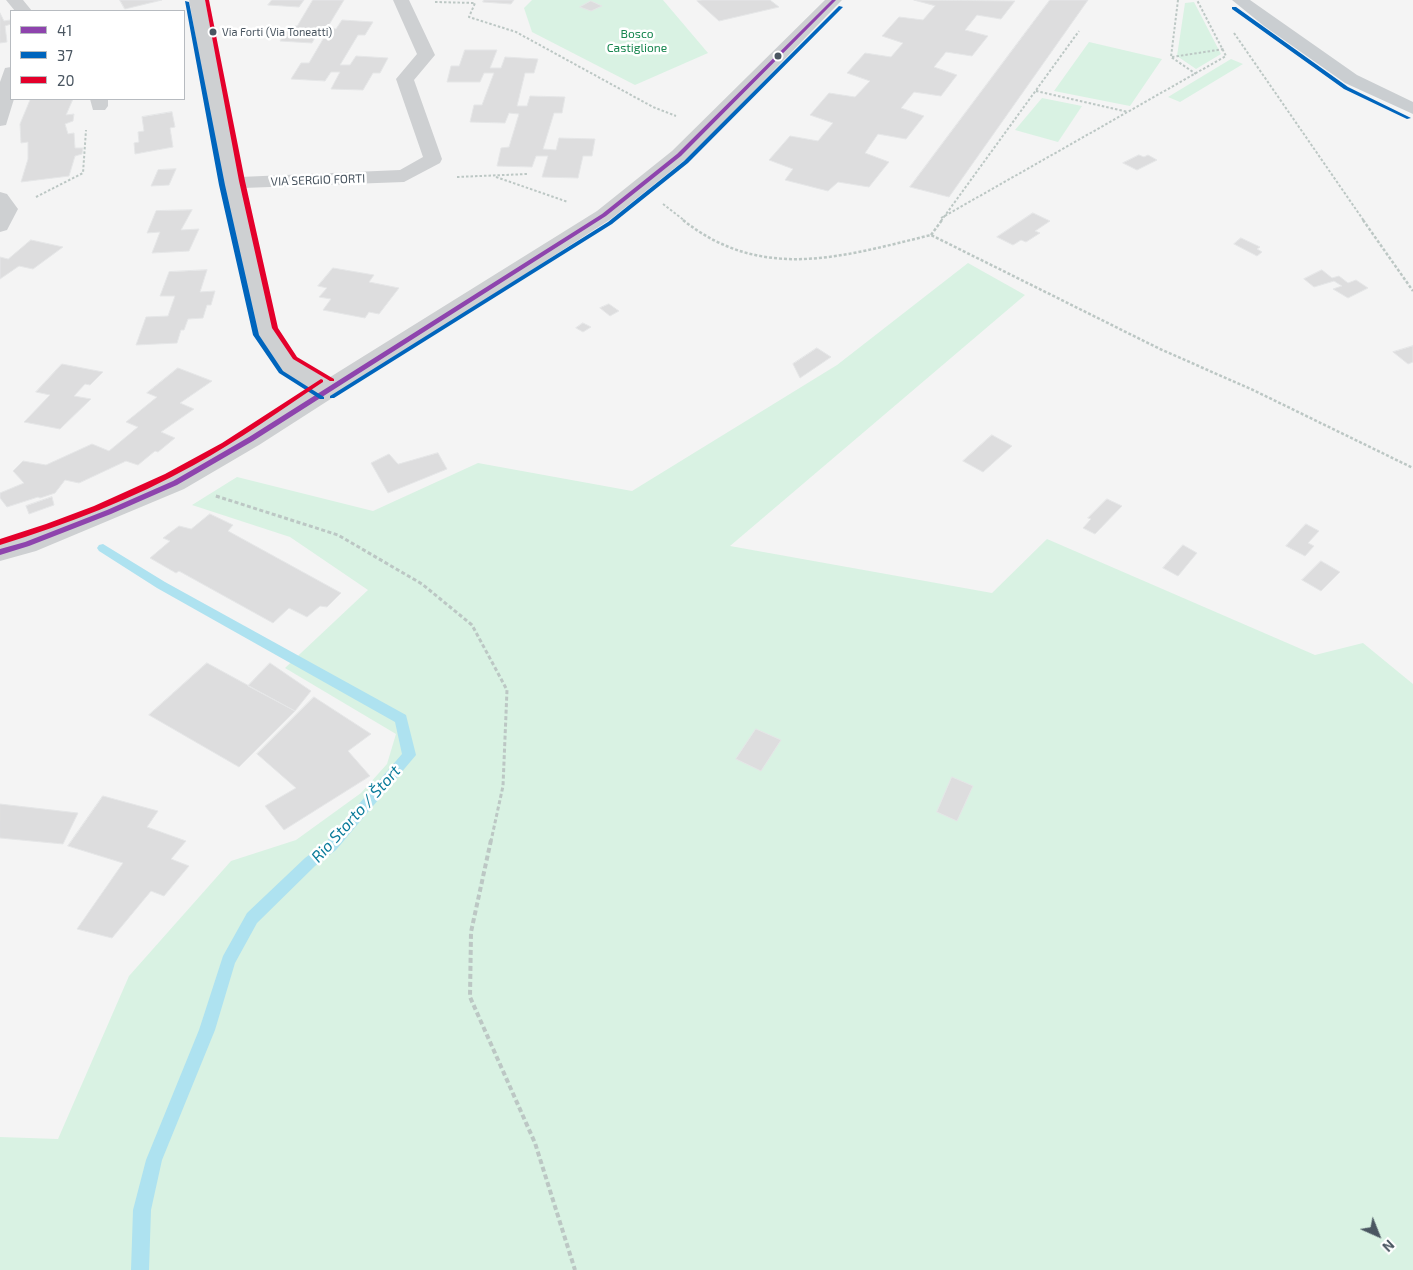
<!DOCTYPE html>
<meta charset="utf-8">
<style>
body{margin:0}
#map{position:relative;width:1413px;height:1270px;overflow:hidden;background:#f4f4f4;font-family:"Exo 2",sans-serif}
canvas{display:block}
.legend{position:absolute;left:10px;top:10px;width:175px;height:90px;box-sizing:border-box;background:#fff;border:1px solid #b7bbc0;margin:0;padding:6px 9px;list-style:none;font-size:15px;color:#4a5661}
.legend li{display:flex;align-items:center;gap:10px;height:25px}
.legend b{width:25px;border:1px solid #b7bbc0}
.north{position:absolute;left:1353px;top:1210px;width:50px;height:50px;-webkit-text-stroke:4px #fff;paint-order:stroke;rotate:136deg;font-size:14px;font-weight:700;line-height:20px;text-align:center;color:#4a5661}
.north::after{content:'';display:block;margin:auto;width:18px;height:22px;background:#4a5661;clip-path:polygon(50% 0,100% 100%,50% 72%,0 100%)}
</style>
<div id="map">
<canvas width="1413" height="1270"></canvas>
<ul class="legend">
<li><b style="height:6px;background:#8e44ad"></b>41</li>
<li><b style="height:6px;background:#0065bd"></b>37</li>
<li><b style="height:6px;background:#e4002b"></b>20</li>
</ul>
<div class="north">N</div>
</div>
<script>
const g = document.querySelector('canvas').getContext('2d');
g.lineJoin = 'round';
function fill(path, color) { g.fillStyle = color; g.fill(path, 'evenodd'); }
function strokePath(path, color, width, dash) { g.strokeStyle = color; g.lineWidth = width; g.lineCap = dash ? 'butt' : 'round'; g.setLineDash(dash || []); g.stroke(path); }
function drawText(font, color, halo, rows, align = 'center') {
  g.font = font + ' "Exo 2",sans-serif'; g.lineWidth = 5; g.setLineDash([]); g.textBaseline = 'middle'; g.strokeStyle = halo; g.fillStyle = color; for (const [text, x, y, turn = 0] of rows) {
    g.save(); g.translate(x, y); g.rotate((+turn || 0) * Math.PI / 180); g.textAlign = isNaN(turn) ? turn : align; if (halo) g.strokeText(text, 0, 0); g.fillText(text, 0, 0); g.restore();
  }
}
const green = new Path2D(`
 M532 0H663L708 53 635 85 532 32 524 8Z
 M1194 2 1221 54 1196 69 1177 56 1185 3Z
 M1089 42 1162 59 1130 106 1054 91Z
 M1231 59 1243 64 1180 102 1168 97Z
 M1042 98 1082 106 1058 142 1015 130Z
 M968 263 1025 295 730 546 992 593 1047 539 1315 655 1363 643 1413 684V1270H0V1137L58 1139 129 976 231 861 296 840 361 793 387 764 396 734 285 668 368 590 290 537 192 505 237 477 373 511 478 463 632 491 837 365Z`);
const stream = new Path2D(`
 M103 544 165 582 406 715 416 755 336 850 315 866 257 923 235 963 215 1030 162 1160 151 1210 149 1270H131L133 1210 146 1160 199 1030 223 956 247 913 305 858 326 842 402 754 395 722 157 588 99 551 97 548 99 545Z`);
const building = new Path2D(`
 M120 0H162L125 9Z
 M272 0H304L299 7 268 5Z
 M313 0H344L327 28 336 29 342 20 373 22 365 35H358L340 65H350L356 56 388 58 380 73H373L363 90 331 89 340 72H331L325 81 291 79 301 63H309L326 34H317L312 43 280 41 289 26H297Z
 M484 0H514L511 4 483 2Z
 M702 0H770L779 7 719 21 697 1Z
 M914 0 1015 1 1001 19 977 15 965 30 988 36 972 56 946 52 934 67 957 75 941 96 914 92 901 108 924 116 906 139 878 134 865 153 889 162 869 187 838 182 828 191 785 180 793 169 769 160 790 136 818 141 833 123 810 115 829 93 855 97 870 81 847 73 865 53 891 57 903 43 882 36 899 17 923 20 935 6Z
 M1050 0H1088L949 197 910 187Z
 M591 1 602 6 591 11 580 7Z
 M0 13 4 21 10 20 11 24 5 26 7 42 0 43Z
 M465 50H497L490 68H501L505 57 538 59 534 73H525L517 106H527L530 96 565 97 562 113H554L543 149 556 150 559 138 595 139 592 156H583L578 178 542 177 548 156H536L532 167 497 166 501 148 509 147 519 114 509 113 505 123 470 122 474 105H482L494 73H484L480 82H447L451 66H459Z
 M33 99H73L66 115 74 114 73 121 65 124 68 134 74 133 75 148H83L82 154 75 156 69 176 21 182 28 159V142L21 143 20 124 30 100Z
 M172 112 175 127 170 128 173 147 135 154 134 143 139 142 138 132 144 131 142 117Z
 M1139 155 1144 157 1148 155 1157 160 1137 170 1123 163Z
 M176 169 169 185 151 186 158 170Z
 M192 210 181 230 199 229 189 251 152 253 160 232 147 233 156 211Z
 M1033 213 1050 221 1035 231 1040 233 1026 242 1021 240 1013 245 997 237Z
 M1241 238 1260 247 1257 249 1262 252 1257 256 1234 244Z
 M31 240 63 247 33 269 19 266 0 279V257L8 259Z
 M333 268 374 275 369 282 399 288 379 314 369 312 365 318 323 310 331 299 319 297 327 288 318 286Z
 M207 270 200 292 215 291 211 305H207L203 318 188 319 184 330H181L177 343 136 345 146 317 168 316 175 296H160L169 272Z
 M1322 270 1332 278 1339 276 1348 283 1356 280 1368 288 1348 298 1333 289 1342 286 1334 281 1314 287 1304 279Z
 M609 304 619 311 610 316 600 308Z
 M583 323 591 327 583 332 576 328Z
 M1413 346V362L1408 364 1393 352Z
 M817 348 831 357 800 378 793 364Z
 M62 364 103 372 90 385 85 384 74 396 91 399 60 429 24 422 50 395 36 392Z
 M178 368 212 381 180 403 194 409 161 432 175 438 158 452 155 451 138 465 126 461 79 483 65 480 55 493 40 498 38 497 7 507 0 498V493L24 483 13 471 23 461 46 465 92 444 109 451 138 427 126 422 157 397 147 393Z
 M992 435 1012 446 983 472 963 461Z
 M438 453 447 469 388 493 371 463 389 454 398 464Z
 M52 497 54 505 29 514 26 506Z
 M1107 499 1122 506 1095 534 1083 528 1091 519 1088 518Z
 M210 514 233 525 228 531 341 593 327 607 320 606 307 617 289 608 273 623 179 571 176 573 150 558 170 541 163 538 179 526 191 529Z
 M1306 524 1319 531 1308 543 1314 546 1305 556 1286 546Z
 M1183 545 1197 553 1178 576 1163 568Z
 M1321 561 1340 572 1321 591 1302 580Z
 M207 663 295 711 239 767 149 715Z
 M270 663 311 691 295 711 248 686Z
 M314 697 371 734 348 751 370 776 284 830 265 806 296 788 257 754Z
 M756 729 781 740 761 771 736 759Z
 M952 777 973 786 957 821 937 812Z
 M103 796 158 811 147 827 186 841 171 859 189 866 164 896 151 891 112 938 77 929 123 863 68 846Z
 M0 804 78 813 63 844 0 838Z`);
const pathFar3 = new Path2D(`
 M1178 0 1171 57 1196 74
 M435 2 475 3 469 17 516 32 653 107 676 116
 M1234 33 1364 221
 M1172 57 1224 49
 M1036 91 1128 112
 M457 177 527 174
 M496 177 568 202
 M36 197 83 173 86 130
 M663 204 685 221
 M941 218 1226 56 1197 0
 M941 221 1079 31`);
const pathFar2 = new Path2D(`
 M683 220C762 283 844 256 931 235L1160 349 1253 390 1413 468
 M1363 220 1413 291
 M931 235 942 220
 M216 496 219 497`);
const pathFar1 = new Path2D(`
 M216 496 338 535 422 584 472 625 507 690 503 786 491 841`);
const path = new Path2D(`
 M491 840 471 932 470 997 535 1143 575 1270`);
const minor = new Path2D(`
 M6 0H23L32 11H15Z
 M189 0H205L240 177 400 170 423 157 396 79 417 54 393 0H409L435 55 414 80 442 159 440 163 404 182 243 188 277 332 296 360 327 379 597 211 672 151 825 0H842L718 128 686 159 611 219 259 445 184 489 36 551 0 561V543C54 527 117 502 167 477 217 451 264 420 311 389L280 370 255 332 222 183Z
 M11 67V99H14L6 125 0 126V82L5 68Z
 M90 99H108V106L105 110H93Z
 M0 192 7 194 18 209 7 230 0 232Z`);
const primary = new Path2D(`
 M1232 0H1250L1357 75 1413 102V114L1345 83 1264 26Z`);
const bus1 = new Path2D(`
 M832 0H836L681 156 606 216 253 441 177 485 111 514 29 546 0 555V549L25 542 107 510 173 481 249 437 602 214 677 154Z`);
const bus2 = new Path2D(`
 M185 1 189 2 225 185 259 335 283 371 324 397V399H320L279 373 253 335 219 185Z
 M839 6 843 7 688 163 612 224 334 398H330V396L608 222 684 161Z
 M1232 7H1236L1348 87 1411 118 1407 119 1344 89 1232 9Z`);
const bus3 = new Path2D(`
 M205 0H209L245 181 278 328 297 357 334 379V381H330L293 359 272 328 239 181Z
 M321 379 323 380V382C281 410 239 440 194 465 133 499 67 524 0 545V539L46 524 94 506 165 474 222 443Z`);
const markers = [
 [213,32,4.5,"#4a5661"],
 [778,56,4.5,"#4a5661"]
];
const farBusnames = [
 ["Via Forti (Via Toneatti)",222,32]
];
const farParknames = [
 ["Bosco",637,34],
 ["Castiglione",637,48]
];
const farStreetnames = [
 ["VIA SERGIO FORTI",318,180,-2]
];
const waterNames = [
 ["Rio Storto / Štort",356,814,-48]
];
fill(green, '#d9f2e3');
fill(stream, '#aee2f0');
fill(building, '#ddddde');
strokePath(building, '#e5e6e7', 1);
strokePath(pathFar3, '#bcc7c4', 2, [2.5, 2]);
strokePath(pathFar2, '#bcc7c4', 2.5, [3, 2]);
strokePath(pathFar1, '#bcc7c4', 3, [4, 2.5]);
strokePath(path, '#bcc7c4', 4, [5, 3]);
fill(minor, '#ced0d2');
fill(primary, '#caced1');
fill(bus1, '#8e44ad');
fill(bus2, '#0065bd');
fill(bus3, '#e4002b');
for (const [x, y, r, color] of markers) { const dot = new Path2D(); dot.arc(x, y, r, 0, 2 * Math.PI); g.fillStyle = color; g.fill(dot); strokePath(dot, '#fff', 2); }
drawText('11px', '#4a5661', '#fff', farBusnames, 'left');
drawText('12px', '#17864f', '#fff', farParknames);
drawText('12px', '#4a5661', '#fff', farStreetnames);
drawText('italic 16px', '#0c7c9b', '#fff', waterNames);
</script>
